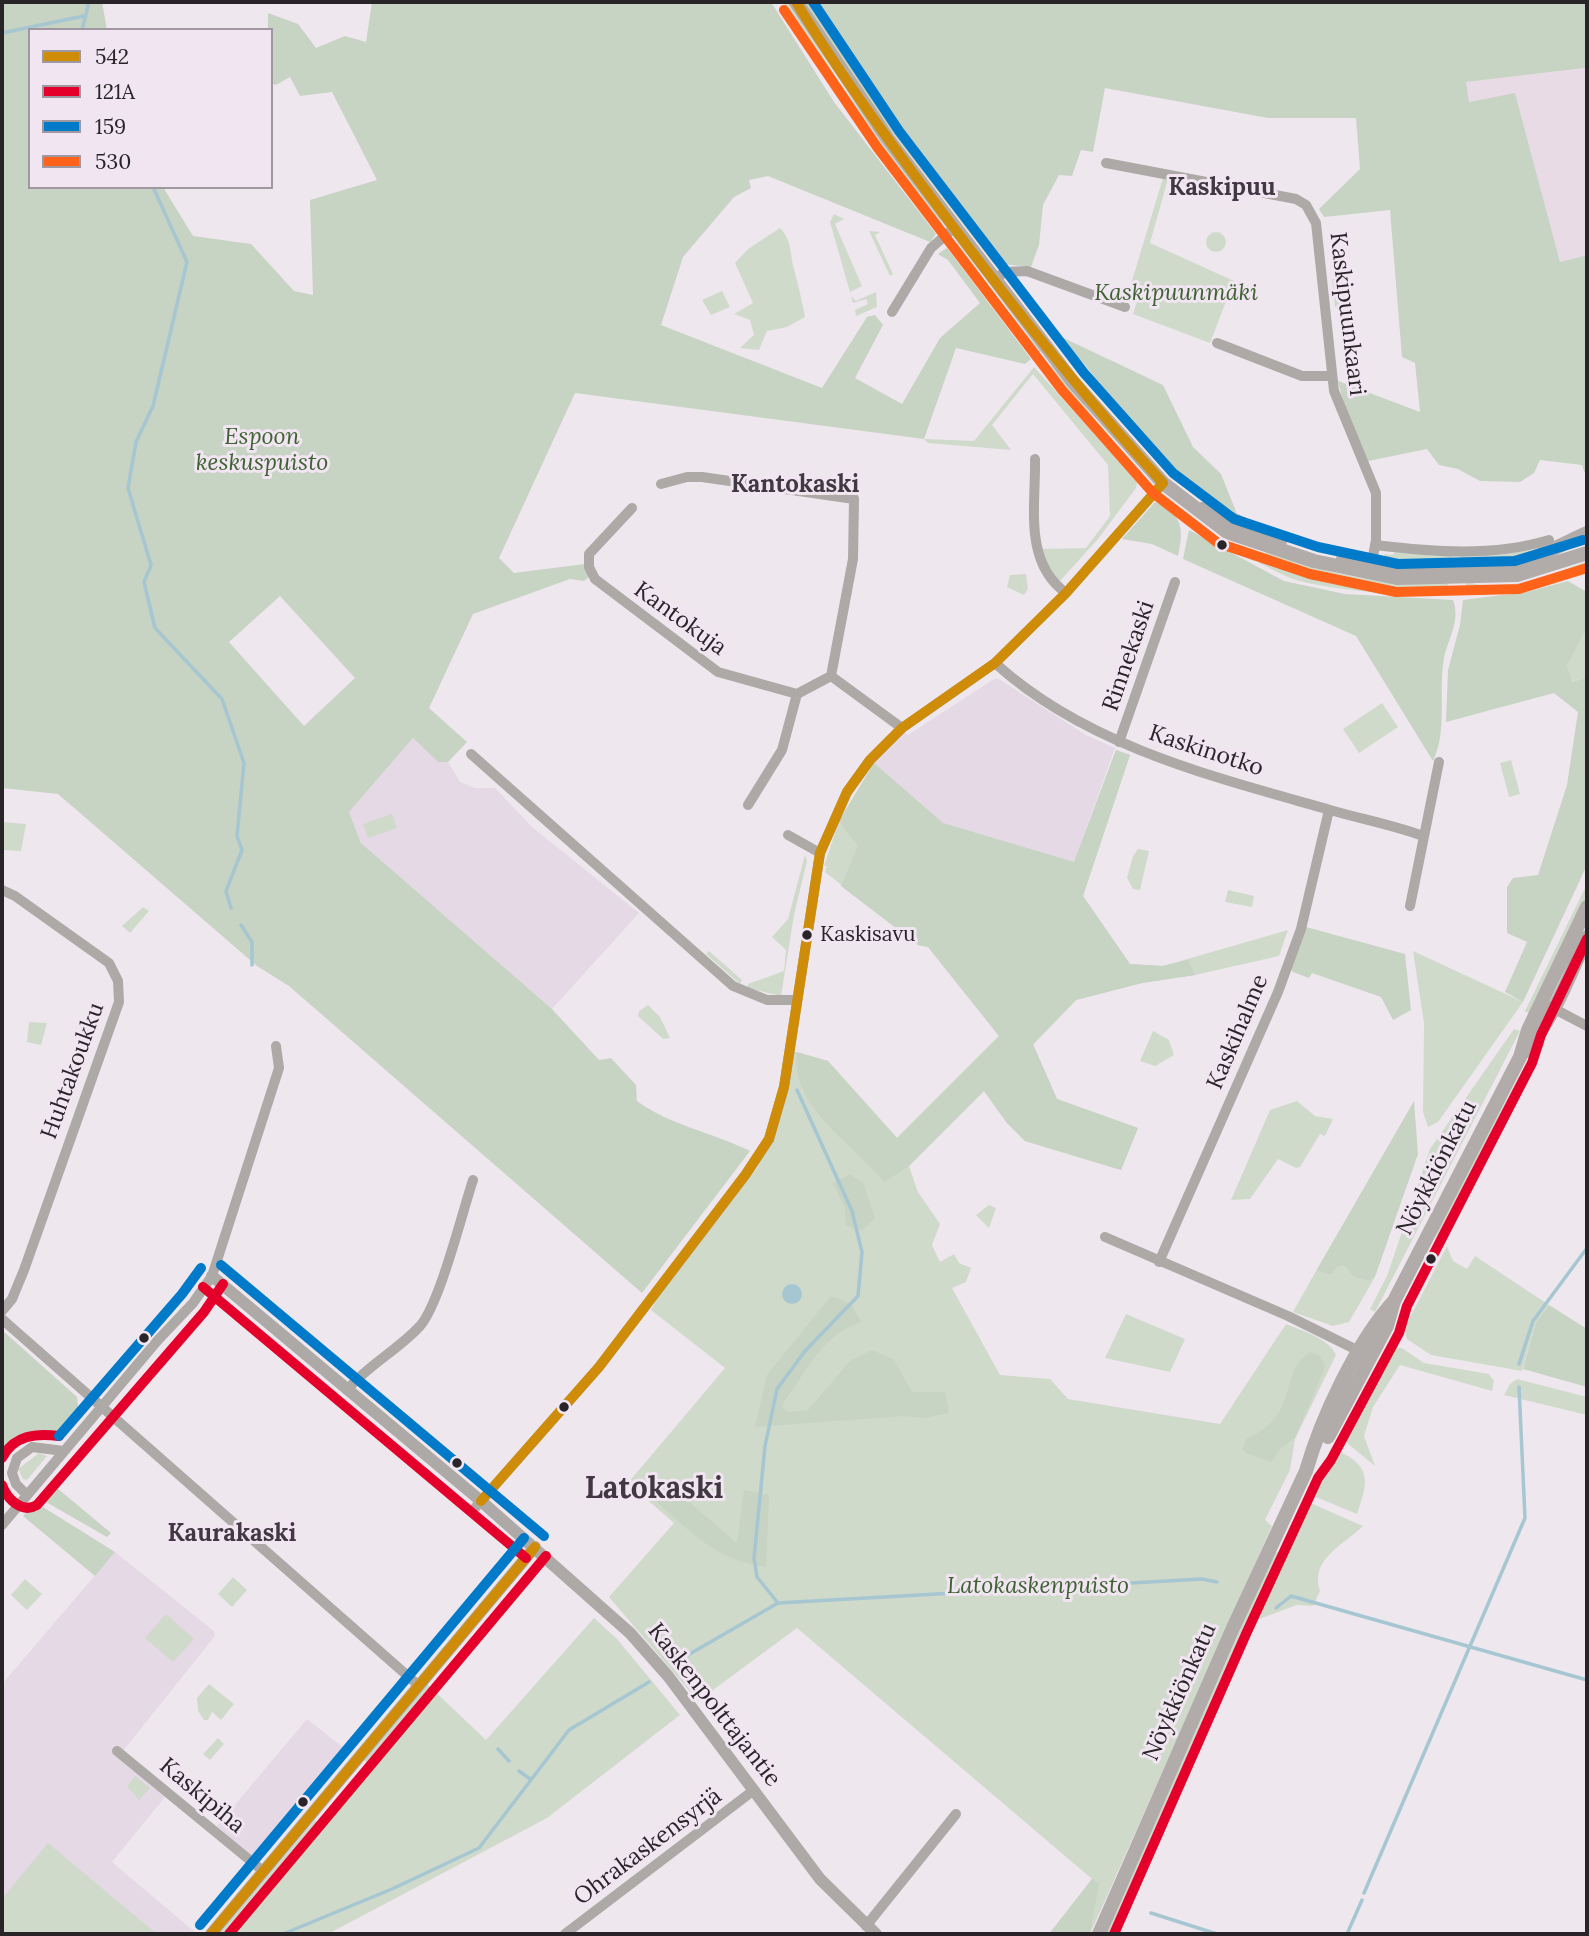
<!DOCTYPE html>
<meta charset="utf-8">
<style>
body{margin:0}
#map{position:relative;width:1589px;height:1936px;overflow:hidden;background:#eee8ee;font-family:Lora,serif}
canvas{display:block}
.frame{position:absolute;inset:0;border:4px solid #282428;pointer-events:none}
.legend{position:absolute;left:28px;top:28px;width:245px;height:161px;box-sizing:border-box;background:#f0e5f1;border:2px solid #a098a1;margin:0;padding:9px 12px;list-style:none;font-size:21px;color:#282428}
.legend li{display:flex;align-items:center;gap:14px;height:35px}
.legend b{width:35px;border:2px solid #a098a1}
</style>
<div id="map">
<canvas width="1589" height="1936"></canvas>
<div class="frame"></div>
<ul class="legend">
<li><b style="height:9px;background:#ce8c08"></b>542</li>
<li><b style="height:9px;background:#e4002b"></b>121A</li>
<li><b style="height:9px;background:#007ac9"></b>159</li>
<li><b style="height:9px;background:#ff6319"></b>530</li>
</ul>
</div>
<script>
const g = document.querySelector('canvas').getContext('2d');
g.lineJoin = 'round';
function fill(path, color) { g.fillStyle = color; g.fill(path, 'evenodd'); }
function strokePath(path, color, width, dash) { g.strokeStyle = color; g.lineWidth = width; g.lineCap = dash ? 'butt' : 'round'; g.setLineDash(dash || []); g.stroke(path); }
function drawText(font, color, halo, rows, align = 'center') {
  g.font = font + ' Lora,serif'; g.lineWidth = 6; g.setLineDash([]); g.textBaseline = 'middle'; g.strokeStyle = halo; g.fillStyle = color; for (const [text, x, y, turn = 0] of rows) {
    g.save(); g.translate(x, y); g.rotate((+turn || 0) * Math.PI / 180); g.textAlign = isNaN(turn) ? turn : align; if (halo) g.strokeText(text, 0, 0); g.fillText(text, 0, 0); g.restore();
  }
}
const built = new Path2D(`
 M994 679H999L1086 735 1115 748 1074 862 943 823 874 763 904 732 908 735Z
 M413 738 438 762H448L460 782 475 788H495L532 827 639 913 552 1009 361 843 349 812Z
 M115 1552 214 1631 215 1636 118 1757 165 1797 112 1862 196 1933 2 1934V1684Z
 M307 1719 345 1749 344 1754 295 1808 284 1831 255 1860 217 1826Z`);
const industrial = new Path2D(`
 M1586 68 1587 255 1560 262 1515 94 1468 102 1466 82Z`);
const green = new Path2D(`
 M783 2H789L840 83 941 219 940 228 869 140Z
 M1163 178 1168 179 1150 243 1234 281 1210 343 1133 314 1138 298 1131 284Z
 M834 214 844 219 835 224 862 286 850 292 830 222Z
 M780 228C792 240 790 254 794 269 798 285 802 300 805 317L787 327 767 331 759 350 740 348 754 335 750 320 734 314 753 303 735 263 748 249Z
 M869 231 880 232 875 235 893 274 890 276Z
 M1206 242a10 10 0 1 1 20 0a10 10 0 1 1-20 0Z
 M949 242 958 243 997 297 992 300Z
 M1342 278 1345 306 1335 307 1332 279Z
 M722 291 730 307 711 315 702 300Z
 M876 292 877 307 856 316 855 310 868 304 866 299 853 303 851 296 856 301Z
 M1000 302 1041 351 1035 356 996 306Z
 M1045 364 1052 366 1125 456 1075 406 1043 366Z
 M1034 367 1137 482 1136 488 1098 539 1060 581 1052 574 1040 549 1086 548 1110 516 1108 465 1033 374 992 425 1011 450 928 443 924 439 974 441Z
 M1193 523 1227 544 1258 552 1254 561C1239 554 1197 537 1193 523Z
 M1267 550C1289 555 1308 565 1329 571 1367 582 1409 581 1448 583L1449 591C1428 601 1317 588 1293 579 1282 575 1270 568 1259 563Z
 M1397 550 1452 555 1453 563 1386 559 1384 554 1392 555Z
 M1532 550 1533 553 1527 556 1459 563 1460 556Z
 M1587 561V567L1534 585 1466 591V582C1507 593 1549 576 1587 561Z
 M1026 574 1028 589 1024 595 1007 587 1010 575Z
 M1587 628V677L1571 682 1567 666Z
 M1382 703 1398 727 1359 753 1343 729Z
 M1116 750 1130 755 1083 896 1130 964 1163 966 1288 930 1279 956 1195 975 1142 983 1076 1000 1033 1045 1057 1099 1138 1128 1121 1170 1025 1141 1007 1123 984 1091 909 1166 918 1192 940 1224 932 1245 940 1262 954 1254 959 1263 971 1268 966 1282 952 1288 1000 1375 1050 1379 1068 1399 1220 1424 1286 1324C1301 1330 1330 1339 1336 1355L1295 1439 1290 1470 1265 1520 1272 1526 1090 1934H1049L1092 1879 797 1628 698 1701 609 1597 674 1523 628 1483 725 1368 651 1310 661 1291 757 1168 781 1115 792 1051 828 1061 897 1138 999 1036 928 947 918 945 825 872 827 866H824L839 821 874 763 943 823 1074 862Z
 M1511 760 1520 794 1509 797 1500 763Z
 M392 814 397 828 368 838 363 824Z
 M2 822 26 824 21 851 2 850Z
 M1138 849 1149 851 1140 890 1133 889 1127 878 1133 856Z
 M805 855 807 861 794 915 781 996 747 988 748 984 784 971 786 950 772 937 788 919Z
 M1587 884 1586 898 1530 1014 1525 1011Z
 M1228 890 1254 896 1252 907 1225 902Z
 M143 907 149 911 130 933 122 926Z
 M709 951 742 980 740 984 706 954Z
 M1413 951 1523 1002 1438 1122 1428 1127 1423 1112 1424 1023Z
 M648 1005 660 1017 670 1038 663 1039 638 1016 639 1011Z
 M29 1022 47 1023 41 1045 27 1042Z
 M1514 1029 1520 1031 1375 1312 1370 1309 1387 1276 1430 1149Z
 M1153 1031 1169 1040 1174 1055 1155 1066 1140 1061Z
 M1539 1039 1545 1043 1438 1251 1433 1248 1440 1223Z
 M1297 1101 1315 1116 1333 1119 1325 1136 1320 1134 1300 1167 1296 1168 1278 1159 1250 1199 1231 1200 1270 1110Z
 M989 1205 996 1208 989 1228 976 1215Z
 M1447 1246 1453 1261 1467 1269 1475 1256 1549 1305 1536 1322 1522 1371 1431 1355 1407 1339 1404 1329Z
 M1345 1266 1368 1281 1375 1277 1349 1322 1333 1326 1293 1312 1316 1271 1331 1275 1337 1267Z
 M1126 1314 1185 1339 1170 1372 1105 1358Z
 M1396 1348H1402L1424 1363 1489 1374 1494 1381 1492 1391 1400 1365 1373 1407 1364 1436 1375 1466 1347 1443V1438Z
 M1517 1379 1587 1397V1415L1504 1395 1510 1384Z
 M1340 1452C1373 1467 1367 1485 1357 1514L1316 1497 1315 1486 1335 1454Z
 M39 1453 47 1456 27 1480 23 1479 18 1469Z
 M1306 1501 1363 1526C1344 1545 1309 1559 1320 1591L1313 1606 1297 1605 1259 1619Z
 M1281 1551 1113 1934H1106L1274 1553Z
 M233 1577 247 1590 232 1607 218 1594Z
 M25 1579 42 1594 27 1610 11 1595Z
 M166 1614 194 1639 173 1662 145 1638Z
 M594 1618 617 1639 680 1715 547 1818 328 1934H219L315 1820 318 1822 357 1786 355 1784 367 1763 364 1760 427 1684 486 1740Z
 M209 1684 234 1704 221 1720 212 1712 208 1720H204L198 1711 197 1698Z
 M218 1738 224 1744 210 1760 203 1754Z
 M135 1776 150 1788 139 1800 127 1786Z
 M48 1843 157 1934H2V1899Z`);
const forest = new Path2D(`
 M2 2H102L107 30H30V187H163L193 236 251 244 294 291 313 295 310 200 377 180 332 92 300 96 290 77 276 85 271 83V30H268V13L298 24 316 48 345 36 366 42 372 2H771L834 102 936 234 930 242 768 176 749 180 751 188 734 197 683 257 661 325 822 388 867 317 875 315 883 325 855 378 902 404 940 338 980 303 948 260 938 254 947 248 1031 359 1025 364 956 348 924 439 575 393 499 558 514 573 585 564 589 577 584 581 570 579 473 614 429 708 467 742 448 762H438L413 738 349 812 361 843 552 1009 599 1060 611 1058 636 1085 637 1101C671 1126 712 1132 750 1151L642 1293 289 986 257 966 58 794 2 788ZM280 596 355 678 304 726 229 642Z
 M803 2H1587V73L1585 68 1466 82 1469 102 1515 93 1560 262 1587 255V479L1582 465 1540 460 1534 473 1520 482 1480 481 1458 469 1439 465 1427 449 1368 461 1344 405 1338 381 1420 412 1415 363 1402 357 1390 210 1324 217 1319 209 1360 169 1356 118H1268L1105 88 1093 152 1081 150 1072 176 1059 175 1043 205 1039 245 1031 267 993 263 869 102Z
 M1053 333 1163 385 1193 447 1221 474 1237 514 1185 481 1143 444 1086 366Z
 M1155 502C1183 513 1184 530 1178 556L1152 544 1122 539Z
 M1189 530 1284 581 1345 594 1453 600C1461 620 1448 639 1444 658 1438 691 1448 731 1433 761L1356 636 1183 559Z
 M1568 581 1587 592V628L1567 666 1572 682 1587 677V865L1523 1002 1505 992 1527 942 1507 933V887L1513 878 1538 875 1567 785 1578 712 1554 693 1446 722 1448 670 1460 625 1463 600 1527 592Z
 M1116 750 1130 755 1083 896 1130 964 1163 966 1188 960 1195 975 1142 983 1076 1000 1033 1044 1057 1099 1138 1128 1121 1170 1025 1141 1007 1123 984 1091 909 1166 884 1182C854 1145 789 1106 797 1052L828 1061 897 1138 999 1036 928 947 918 945 841 886 858 846 839 821 874 763 943 823 1074 862Z
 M1306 927 1405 954 1411 1010 1393 1020 1381 997 1312 973 1309 978 1293 972 1288 965Z
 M1414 1101 1418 1154 1375 1277 1368 1281 1353 1276 1345 1266 1337 1267 1331 1275 1316 1271Z
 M850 1174 863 1183 875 1218 863 1230 846 1226 845 1208 833 1183Z
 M831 1296 851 1304 861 1322C820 1336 807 1372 783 1403V1408L788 1412 808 1410 851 1360 872 1350 894 1360 912 1392H945L949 1413 924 1418 903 1416 755 1427 767 1375Z
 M1549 1305 1587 1329V1387L1523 1369 1536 1322Z
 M2 1330 77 1397 79 1415 65 1435 34 1434 18 1438 2 1461Z
 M1310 1352 1320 1356 1325 1367 1295 1438 1282 1447 1271 1462 1246 1453 1243 1449 1246 1439C1302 1415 1277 1373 1310 1352Z
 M51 1483 111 1533 107 1537 39 1498Z
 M744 1490 769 1495 766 1567C716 1560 693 1534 657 1502L680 1494 737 1543Z
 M35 1502 115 1552 95 1576 23 1516Z
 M1092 1879 1099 1884 1090 1933 1049 1934Z`);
const water = new Path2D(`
 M782 1294a10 10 0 1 1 20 0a10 10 0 1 1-20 0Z`);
const stream = new Path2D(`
 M82 30 89 2
 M2 33 84 16
 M153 187 187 262 153 406 136 442 128 488 151 565 144 582 155 628 222 699 244 763 237 836 242 850 226 891 231 908
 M241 925 252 942V965
 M1519 1364 1533 1321 1587 1248
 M778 1603 757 1577 754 1558 765 1446 777 1389 805 1351 858 1296 862 1252 852 1211 797 1090
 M1276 1608 1291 1596 1587 1680
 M674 1663 778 1603 1202 1579 1217 1582
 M498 1749 509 1761
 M519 1771 530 1779
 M1364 1893 1525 1518 1519 1387
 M1151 1913 1217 1934
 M283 1934 392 1889 479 1848 569 1730 649 1682
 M1347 1934 1362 1900`);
const minor = new Path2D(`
 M1106 163 1296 199 1306 205 1316 223 1334 391 1376 493V540L1371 567
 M993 280 1005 272 1027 271 1125 307
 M892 312 931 248 954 228
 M1217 343 1302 376H1331
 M1035 459C1036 505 1023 562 1066 593
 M661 484 687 477H702L854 499 853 559 831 676 902 728
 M632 508 589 554V567L595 579 718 672 797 694 831 676
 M1375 545C1433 552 1492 557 1549 540
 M995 663C1086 746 1214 777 1330 810 1361 819 1393 825 1423 836
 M1119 742 1175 582
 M471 754 733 986 767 1000H797
 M748 805 782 750 797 694
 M788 835 820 853
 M2 890 15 896 109 963 118 981 119 1002 24 1270 12 1299 2 1311
 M1410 906 1439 762
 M1549 1006 1587 1026
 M1105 1237 1288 1316 1363 1353
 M1159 1262 1278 992 1301 929 1329 810
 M2 1319 418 1685
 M347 1390C368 1365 398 1350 420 1326 440 1303 462 1213 473 1180
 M27 1495 16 1484 12 1473 17 1458 32 1447 64 1451
 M474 1509 599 1367 746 1174 769 1139 784 1087 820 853 847 792 870 760 902 728 995 663 1066 593 1163 483
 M2 1525 158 1340 193 1303 212 1276 279 1068 276 1046
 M117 1751 263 1871
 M866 1926 956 1814
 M565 1934 754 1790`);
const tertiary = new Path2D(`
 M212 1276 481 1501 630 1633 668 1676 820 1879 876 1934
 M211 1934 535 1547`);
const primary = new Path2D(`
 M796 2 888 139 1073 382 1163 483 1227 532 1314 561 1397 578 1517 575 1587 553
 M1202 509 1221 514 1280 541
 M1343 559C1399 569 1478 576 1532 558 1551 551 1569 541 1587 533
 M1523 1053C1553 1021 1569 977 1587 937
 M1328 1437 1387 1326 1394 1301 1520 1057 1528 1030 1587 907
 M1099 1934 1233 1628 1306 1471C1321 1419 1357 1341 1394 1301`);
const bus1 = new Path2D(`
 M796 2C842 78 895 149 948 220 1016 311 1086 399 1163 483
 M481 1501 599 1367 746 1174 769 1139 784 1087 820 853 847 792 870 760 902 728 995 663 1066 593 1163 483
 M211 1934 535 1547`);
const bus2 = new Path2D(`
 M203 1287 526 1558
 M2 1458C14 1435 36 1433 59 1436
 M2 1485C7 1499 22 1514 37 1505L204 1312 223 1284
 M229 1934 546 1556
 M1114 1934 1246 1634 1318 1478 1331 1460 1399 1333 1407 1306 1532 1063 1541 1035 1587 939`);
const bus3 = new Path2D(`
 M221 1265 544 1536
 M59 1436 182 1294 201 1268
 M200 1925 524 1538`);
const bus4 = new Path2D(`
 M784 10 877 147 1062 390 1153 493 1218 543 1310 574 1396 592 1519 589 1587 568`);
const bus5 = new Path2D(`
 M813 2 899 131 1084 373 1173 473 1234 519 1318 547 1398 564 1515 561 1583 540`);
const markers = [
 [1222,545,6,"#282428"],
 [807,935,6,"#282428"],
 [1431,1259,6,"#282428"],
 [144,1338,6,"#282428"],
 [564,1407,6,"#282428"],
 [457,1463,6,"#282428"],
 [303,1802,6,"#282428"]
];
const busNames = [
 ["Kaskisavu",820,935]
];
const parkNames = [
 ["Kaskipuunmäki",1176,293],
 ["Espoon",262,437],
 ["keskuspuisto",262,463],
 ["Latokaskenpuisto",1038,1586]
];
const streetNames = [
 ["Kaskipuunkaari",1347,314,83],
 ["Kantokuja",680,619,36],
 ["Rinnekaski",1129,656,-71],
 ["Kaskinotko",1206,751,18],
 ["Kaskihalme",1238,1032,-67],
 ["Huhtakoukku",73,1071,-70],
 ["Nöykkiönkatu",1437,1168,-63],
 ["Nöykkiönkatu",1180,1692,-66],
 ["Kaskenpolttajantie",714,1705,52],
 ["Kaskipiha",202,1796,40],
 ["Ohrakaskensyrjä",648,1847,-37]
];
const neighbourhoodNames = [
 ["Kaskipuu",1222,188],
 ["Kantokaski",795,485],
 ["Kaurakaski",232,1534]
];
const districtNames = [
 ["Latokaski",654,1489]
];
fill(built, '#e4d9e5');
fill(industrial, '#e9dbe6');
fill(green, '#cfdacb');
fill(forest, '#c7d3c3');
fill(water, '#a6c6d1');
strokePath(stream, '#a6c6d1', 3.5);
strokePath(minor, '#ada9a7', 10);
strokePath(tertiary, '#ada9a7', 12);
strokePath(primary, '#b1acaa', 14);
strokePath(bus1, '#ce8c08', 10);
strokePath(bus2, '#e4002b', 10);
strokePath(bus3, '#007ac9', 10);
strokePath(bus4, '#ff6319', 10);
strokePath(bus5, '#007ac9', 10);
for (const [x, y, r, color] of markers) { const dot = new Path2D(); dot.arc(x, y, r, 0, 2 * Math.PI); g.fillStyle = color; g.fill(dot); strokePath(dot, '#f0e5f1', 2.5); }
drawText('21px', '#282428', '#f0e5f1', busNames, 'left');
drawText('italic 23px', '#3f6232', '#f0e5f1', parkNames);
drawText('23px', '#282428', '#f0e5f1', streetNames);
drawText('bold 24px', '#413842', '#f0e5f1', neighbourhoodNames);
drawText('bold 30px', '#413842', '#f0e5f1', districtNames);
</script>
